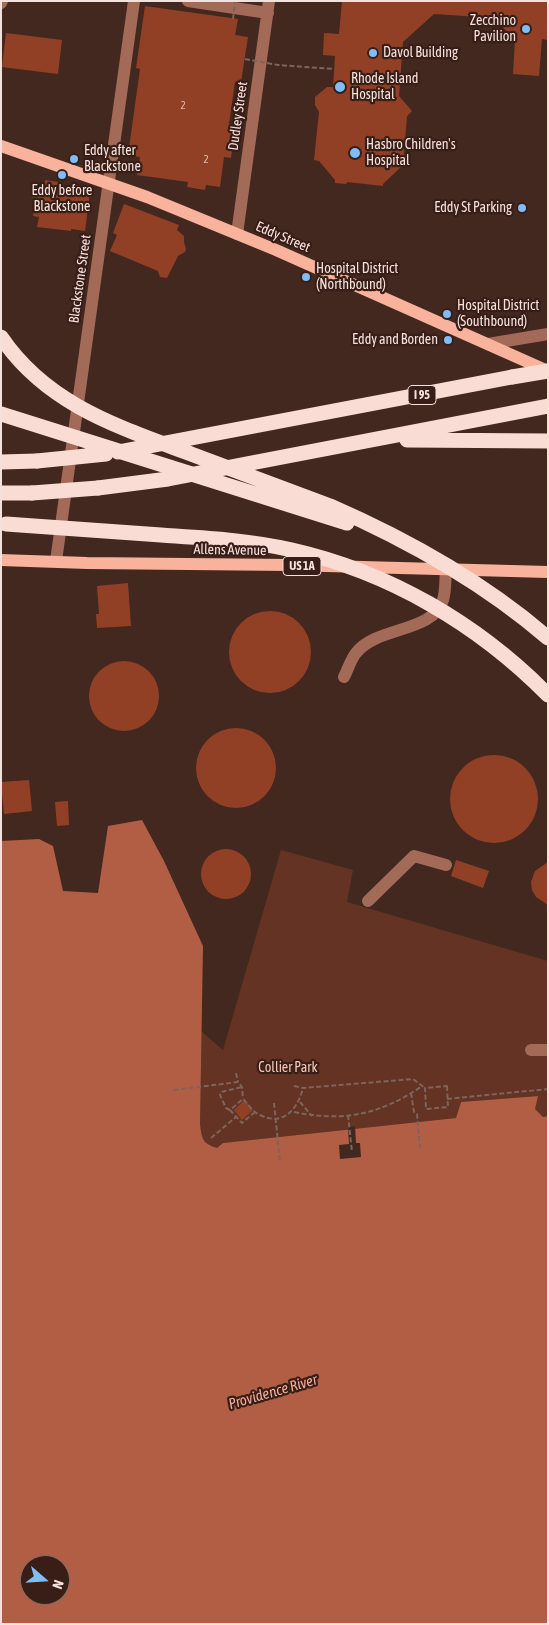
<!DOCTYPE html>
<style>
body{margin:0}
#map{position:relative;width:549px;height:1625px;overflow:hidden;background:#43281f;font-family:"Asap Condensed",sans-serif}
canvas{display:block}
.frame{position:absolute;inset:0;border:2px solid #f4e1db;pointer-events:none}
.north{position:absolute;left:20px;top:1555px;width:50px;height:50px;box-sizing:border-box;background:#381e16;border:1px solid #836c65;border-radius:50%;rotate:109deg;font-size:14px;font-weight:700;line-height:20px;text-align:center;color:#f4e1db}
.north::after{content:'';display:block;margin:auto;width:18px;height:22px;background:#7ebdf9;clip-path:polygon(50% 0,100% 100%,50% 72%,0 100%)}
</style>
<div id="map">
<canvas width="549" height="1625"></canvas>
<div class="frame"></div>
<div class="north">N</div>
</div>
<script>
const g = document.querySelector('canvas').getContext('2d');
g.lineJoin = 'round';
function fill(path, color) { g.fillStyle = color; g.fill(path, 'evenodd'); }
function strokePath(path, color, width, dash) { g.strokeStyle = color; g.lineWidth = width; g.lineCap = dash ? 'butt' : 'round'; g.setLineDash(dash || []); g.stroke(path); }
function drawText(font, color, halo, rows, align = 'center') {
  g.font = font + ' "Asap Condensed",sans-serif'; g.lineWidth = 4.5; g.setLineDash([]); g.textBaseline = 'middle'; g.strokeStyle = halo; g.fillStyle = color; for (const [text, x, y, turn = 0] of rows) {
    g.save(); g.translate(x, y); g.rotate((+turn || 0) * Math.PI / 180); g.textAlign = isNaN(turn) ? turn : align; if (halo) g.strokeText(text, 0, 0); g.fillText(text, 0, 0); g.restore();
  }
}
const green = new Path2D(`
 M281 850 353 870 347 902 548 961V1116L543 1117 535 1109 537 1096 461 1102 456 1118 223 1143 217 1148 209 1145 202 1139 200 1124 201 1031 223 1050Z`);
const water = new Path2D(`
 M142 820 164 861 203 946 200 1124C202 1139 202 1143 217 1148L223 1143 456 1118 461 1102 538 1096 535 1109 543 1117 548 1116V1624H1V841L39 839 53 846 63 891 98 893 108 826ZM30 1565H60V1595H30Z`);
const pier = new Path2D(`
 M355 1126 356 1143H360L361 1157 340 1159 339 1145 349 1144 348 1127Z`);
const building = new Path2D(`
 M342 1H548V40L542 39 539 76 513 74 515 40 494 18 434 14 403 42 399 96 412 111 407 116 404 154H407L406 166H402L383 184V186L347 182 346 184 335 183V180L319 161 314 160 319 112 315 105V97L327 87H333L335 56 323 55 324 33 339 34Z
 M145 6 238 19 235 35 248 37 241 82H235L229 124 235 125 231 158 224 157 220 187 206 185 205 190 187 187 188 182 137 175 140 157 128 155 140 69 136 68Z
 M6 33 62 40 58 74 2 67Z
 M45 180 58 182V186L76 189V191L90 193 85 231 71 229V231L37 227 39 217 33 216 35 198 31 197 32 186 44 188Z
 M124 204 179 225 177 230 184 236V242L186 249 185 252 178 256 167 278 160 277 158 271 110 251 117 235 113 233Z
 M128 583 131 626 97 628 96 614H99L97 586Z
 M229 652a41 41 0 1 1 82 0a41 41 0 1 1-82 0Z
 M89 696a35 35 0 1 1 70 0a35 35 0 1 1-70 0Z
 M196 768a40 40 0 1 1 80 0a40 40 0 1 1-80 0Z
 M450 799a44 44 0 1 1 88 0a44 44 0 1 1-88 0Z
 M29 780 32 811 4 814 1 782Z
 M68 801 69 825 57 826 55 802Z
 M201 874a25 25 0 1 1 50 0a25 25 0 1 1-50 0Z
 M456 860 489 871 483 888 451 876Z
 M548 862V905L536 897 532 890 531 882 535 871Z
 M245 1100 253 1110 242 1120 234 1110Z`);
const path = new Path2D(`
 M236 1073 238 1082
 M294 1086 303 1088 413 1079 425 1088
 M447 1086 448 1107 426 1109 425 1088Z
 M174 1090 238 1082 242 1087 243 1099
 M411 1093 414 1112 417 1114 420 1148
 M447 1099 548 1089
 M300 1102 312 1116
 M274 1103 280 1162
 M230 1110 226 1108 220 1095 221 1092 242 1087
 M255 1112 242 1123 230 1110 243 1099C248 1104 253 1112 260 1115 284 1127 298 1108 303 1088
 M294 1112C343 1122 380 1115 422 1086
 M348 1115 352 1152
 M211 1138 236 1117`);
const minor = new Path2D(`
 M188 1 268 13
 M1 3 2 1
 M237 234 269 1
 M488 344 548 334
 M56 561 134 1
 M344 677C348 669 351 659 356 653 377 626 433 633 443 600 446 590 445 580 446 569
 M368 901 414 856 446 865
 M531 1050H548`);
const major = new Path2D(`
 M1 146 147 197 276 250 548 371
 M1 560 87 563 289 565 548 572`);
const highway = new Path2D(`
 M407 440 548 441
 M118 452 512 377
 M1 462 37 461
 M98 488 168 479 548 406
 M1 493H32`);
const pathBridge = new Path2D(`
 M233 19 235 1
 M245 59 278 65 334 69`);
const highwayBridge = new Path2D(`
 M1 337C47 405 119 427 191 454 237 471 284 489 330 506 408 540 483 582 548 638
 M512 377 548 371
 M1 414 347 523
 M37 461 106 454
 M32 493 98 488
 M6 524C58 528 109 531 161 535 205 538 249 540 292 550 389 572 478 624 548 695`);
const markers = [
 [526,29,5,"#7ebdf9"],
 [373,53,5,"#7ebdf9"],
 [340,87,6,"#7ebdf9"],
 [355,153,6,"#7ebdf9"],
 [74,159,5,"#7ebdf9"],
 [62,175,5,"#7ebdf9"],
 [522,208,5,"#7ebdf9"],
 [306,277,5,"#7ebdf9"],
 [447,314,5,"#7ebdf9"],
 [448,340,5,"#7ebdf9"]
];
const numberNames = [
 ["2",183,106],
 ["2",206,160]
];
const shields = [
 [422,395,28],
 [302,566,38]
];
const shieldNames = [
 ["I 95",422,395],
 ["US 1A",302,566]
];
const poiNames = [
 ["Zecchino",516,21,"right"],
 ["Pavilion",516,37,"right"],
 ["Davol Building",383,53],
 ["Rhode Island",351,79],
 ["Hospital",351,95],
 ["Hasbro Children's",366,145],
 ["Hospital",366,161],
 ["Eddy after",84,151],
 ["Blackstone",84,167],
 ["Eddy before",62,191,"center"],
 ["Blackstone",62,207,"center"],
 ["Eddy St Parking",512,208,"right"],
 ["Hospital District",316,269],
 ["(Northbound)",316,285],
 ["Hospital District",457,306],
 ["(Southbound)",457,322],
 ["Eddy and Borden",438,340,"right"]
];
const streetNames = [
 ["Dudley Street",238,116,-82],
 ["Eddy Street",283,237,23],
 ["Blackstone Street",80,279,-82],
 ["Allens Avenue",230,550,1]
];
const parkNames = [
 ["Collier Park",288,1068]
];
const waterNames = [
 ["Providence River",273,1392,-16]
];
fill(green, '#643324');
fill(water, '#b25e44');
fill(pier, '#43281f');
fill(building, '#914026');
strokePath(path, '#7d645c', 2, [5, 2.5]);
strokePath(minor, '#a46a58', 12);
strokePath(major, '#f9b29b', 12);
strokePath(highway, '#f9dcd3', 15);
strokePath(pathBridge, '#7d645c', 2, [5, 2.5]);
strokePath(highwayBridge, '#f9dcd3', 15);
for (const [x, y, r, color] of markers) { const dot = new Path2D(); dot.arc(x, y, r, 0, 2 * Math.PI); g.fillStyle = color; g.fill(dot); strokePath(dot, '#381e16', 2); }
drawText('11px', '#dbb9ae', null, numberNames);
for (const [x, y, w] of shields) { const box = new Path2D(); box.roundRect(x - w / 2, y - 9.5, w, 19, 4); g.fillStyle = '#381e16'; g.fill(box); strokePath(box, '#f4e1db', 1); }
drawText('bold 12px', '#f4e1db', null, shieldNames);
drawText('14px', '#f4e1db', '#381e16', poiNames, 'left');
drawText('14px', '#f4e1db', '#381e16', streetNames);
drawText('14px', '#f8c8b9', '#381e16', parkNames);
drawText('italic 15px', '#f2ad97', '#381e16', waterNames);
</script>
